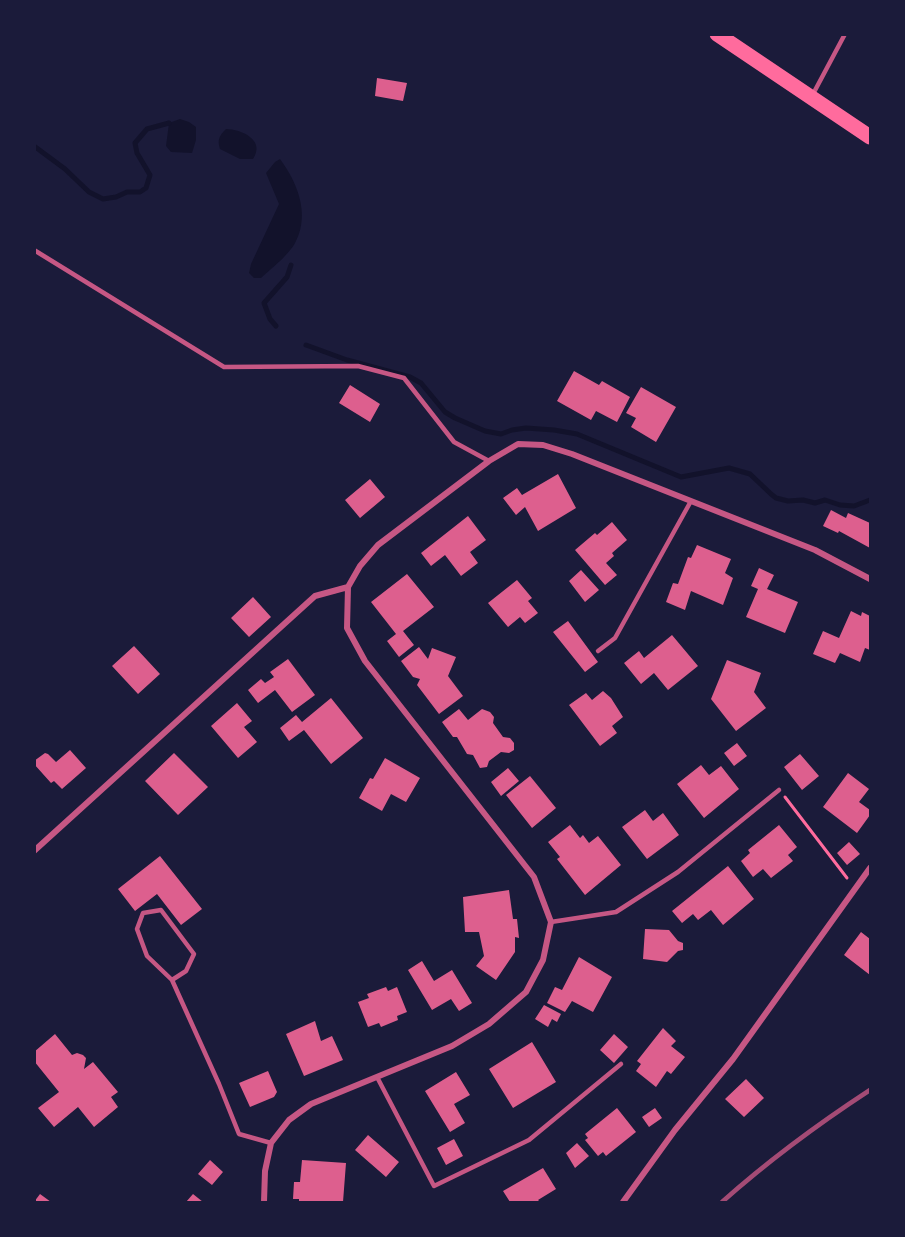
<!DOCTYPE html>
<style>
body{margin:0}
#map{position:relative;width:905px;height:1237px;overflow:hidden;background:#1b1b3a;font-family:Arial,sans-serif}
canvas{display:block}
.frame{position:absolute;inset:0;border:36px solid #1b1b3a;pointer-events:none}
</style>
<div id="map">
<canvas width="905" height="1237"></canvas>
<div class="frame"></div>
</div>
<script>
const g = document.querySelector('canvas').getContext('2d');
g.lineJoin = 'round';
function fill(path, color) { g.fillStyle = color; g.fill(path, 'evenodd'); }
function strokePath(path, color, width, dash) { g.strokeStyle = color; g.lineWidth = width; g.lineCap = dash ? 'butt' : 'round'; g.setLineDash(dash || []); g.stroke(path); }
const water = new Path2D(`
 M180 119 189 122 196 127V140L192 153 171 152 166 146 169 123Z
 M226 129C241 129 266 140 253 159H240L220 149C217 140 219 136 226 129Z
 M280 159C297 182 310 213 296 241 291 253 271 269 261 278H254L249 273 251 264 279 204 266 173 275 162Z`);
const stream = new Path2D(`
 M34 146 65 169 89 192 103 199 116 197 127 192H140L146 188 150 175 137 153 135 143 147 129 169 123
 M276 326 270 319 264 303 287 277 291 265
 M306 345 347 360 410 377 421 383 445 412 455 418 485 431 501 434 512 430 526 428 554 430 577 434 681 477 729 468 750 474 771 494 776 498 788 501 803 500 815 503 825 500 840 505 854 506 870 500`);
const building = new Path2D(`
 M377 78 407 83 403 101 375 96Z
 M574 371 599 385 602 381 630 397 617 422 596 411 591 420 557 401Z
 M350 385 380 404 370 422 339 403Z
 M641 387 676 407 656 442 631 427 636 418 626 413Z
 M558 474 576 508 538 531 525 507 516 515 503 498 517 488 522 495Z
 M370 479 385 497 360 518 345 500Z
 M831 510 846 518 848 513 870 523V548L839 531 838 533 823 526Z
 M468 516 486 540 470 552 478 563 461 576 445 555 431 566 421 553Z
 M612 522 627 540 612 553 614 556 606 563 617 575 605 585 575 550 595 533 597 535Z
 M697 545 731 559 725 573 733 578 723 605 691 591 685 610 666 602 673 583 678 584 688 557 691 558Z
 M759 568 774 575 767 589 798 602 785 633 746 617 758 589 751 586Z
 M581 570 599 590 585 602 569 581Z
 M407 574 434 607 403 631 414 645 399 657 387 641 396 634 371 602Z
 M517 580 532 598 528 601 538 613 525 623 520 617 508 627 488 603Z
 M253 597 271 617 249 637 231 618Z
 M851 611 861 616 862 612 870 616V650L865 648 860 662 840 653 835 663 813 654 823 631 839 638Z
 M568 621 598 662 585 672 553 632Z
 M672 635 698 666 668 690 654 673 641 684 624 663 639 651 644 658Z
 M134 646 160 674 138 694 112 666Z
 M419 647 428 659 432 648 456 657 448 676 463 696 439 714 417 685 420 679 413 677 401 661Z
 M288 659 315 695 292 712 275 690 258 703 248 690 261 679 265 683 274 677 270 672Z
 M727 660 761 673 754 692 766 708 736 731 711 699Z
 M603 691 611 698 623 717 612 726 617 733 600 746 569 705 586 693 592 700Z
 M331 698 363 738 331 764 304 730 289 741 280 728 296 715 302 722Z
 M237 703 252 721 244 727 257 742 238 758 211 726Z
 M459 709 468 720 482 709 490 712 494 717 493 723 503 737 510 738 514 743V750L509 753 501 752 489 761 487 767 480 768 473 755 467 754 457 737H453L442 722Z
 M737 743 747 756 734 766 724 753Z
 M70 750 86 768 62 789 54 781 51 783 34 764V761L45 753 48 754 56 762Z
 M174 753 208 787 178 815 145 781Z
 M800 754 819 776 802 790 784 767Z
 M385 758 420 778 406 802 391 794 382 811 359 798 370 778 373 779Z
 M701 765 709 775 721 766 739 789 704 818 677 784Z
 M508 768 519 781 501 796 491 782Z
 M848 773 869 789 859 802 870 810V815L857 833 823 807Z
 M530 776 556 808 532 828 506 795Z
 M645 810 653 821 663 813 679 835 647 859 622 827Z
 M570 825 580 838 583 835 589 843 598 836 621 865 585 895 557 859 560 857 548 842Z
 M779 825 797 847 788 855 793 861 771 878 763 869 753 877 741 861 750 853 748 850Z
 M849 842 860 854 847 865 837 853Z
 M160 856 202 909 181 925 157 894 135 911 118 889Z
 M728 866 754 899 723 925 711 910 698 920 693 914 682 923 672 911Z
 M509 890 513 919H517L519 938 515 937V952L496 980 476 966 484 956 479 932H465L463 897Z
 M645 929 669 930 678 941 683 943V950L678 951 667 962 643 959Z
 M861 932 870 939V975L844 955Z
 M579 957 612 977 593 1012 572 1001 565 1012 547 1003 555 987 562 990Z
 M422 961 434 981 452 970 472 1003 459 1011 451 999 432 1010 408 970Z
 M386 987 388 991 397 987 407 1012 397 1016 398 1020 381 1027 379 1023 368 1027 358 1002 369 998 367 994Z
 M544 1005 561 1014 557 1022 552 1019 548 1027 535 1019Z
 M315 1021 321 1041 332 1036 343 1060 304 1076 286 1034Z
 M663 1028 676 1041 671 1046 685 1057 671 1074 667 1071 656 1087 636 1071 641 1064 637 1061Z
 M55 1034 72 1055 77 1053 83 1055 86 1058 84 1069 93 1062 118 1092 111 1097 118 1107 94 1127 78 1107 54 1127 38 1108 59 1092 34 1061V1052Z
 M614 1034 628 1047 614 1063 600 1050Z
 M532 1042 556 1082 513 1108 489 1069Z
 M268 1071 277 1092 274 1097 250 1107 239 1083Z
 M456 1072 470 1095 454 1104 465 1123 450 1132 425 1091Z
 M746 1079 764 1098 744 1117 725 1099Z
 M617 1108 636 1132 606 1156 603 1152 598 1156 585 1140 588 1138 585 1134Z
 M655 1108 662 1118 649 1127 642 1117Z
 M368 1135 399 1162 386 1177 355 1150Z
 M454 1139 463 1156 446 1165 437 1148Z
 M577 1143 589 1156 575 1168 566 1153Z
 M210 1160 223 1172 212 1185 198 1174Z
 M302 1160 346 1163 343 1202H299V1199H293L294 1182H300Z
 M543 1168 556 1189 538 1200 540 1202H510L503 1191Z
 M40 1194 51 1202H34Z
 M193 1194 203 1202H186Z`);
const path = new Path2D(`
 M785 797 847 878`);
const service = new Path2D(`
 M812 96 845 34
 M34 250 224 367 358 366 404 378 454 442 489 461
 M598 651 615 638 691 501
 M551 922 616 912 678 872 779 790
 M172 980 186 971 194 954 161 910 143 913 137 929 147 956 172 980 219 1084 239 1134 271 1143
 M377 1077 434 1186 529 1140 621 1064`);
const minor = new Path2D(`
 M34 851 315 596 348 587 360 566 378 545 489 461 518 444 543 445 572 454 815 550 870 579
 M264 1202 265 1171 271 1143 289 1120 311 1104 452 1046 489 1024 526 992 543 960 551 922 534 877 365 661 347 628 348 587
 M623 1202 675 1130 733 1059 870 868`);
const primary = new Path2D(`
 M717 34 870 137`);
const rail = new Path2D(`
 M722 1202C768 1161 818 1124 870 1090`);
fill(water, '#12122b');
strokePath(stream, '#12122b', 5);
fill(building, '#dd5f8e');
strokePath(path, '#ff6b9d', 3);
strokePath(service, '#c65784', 4.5);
strokePath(minor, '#c65784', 6);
strokePath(primary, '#ff6b9d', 15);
strokePath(rail, '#a44b75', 4.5);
</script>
